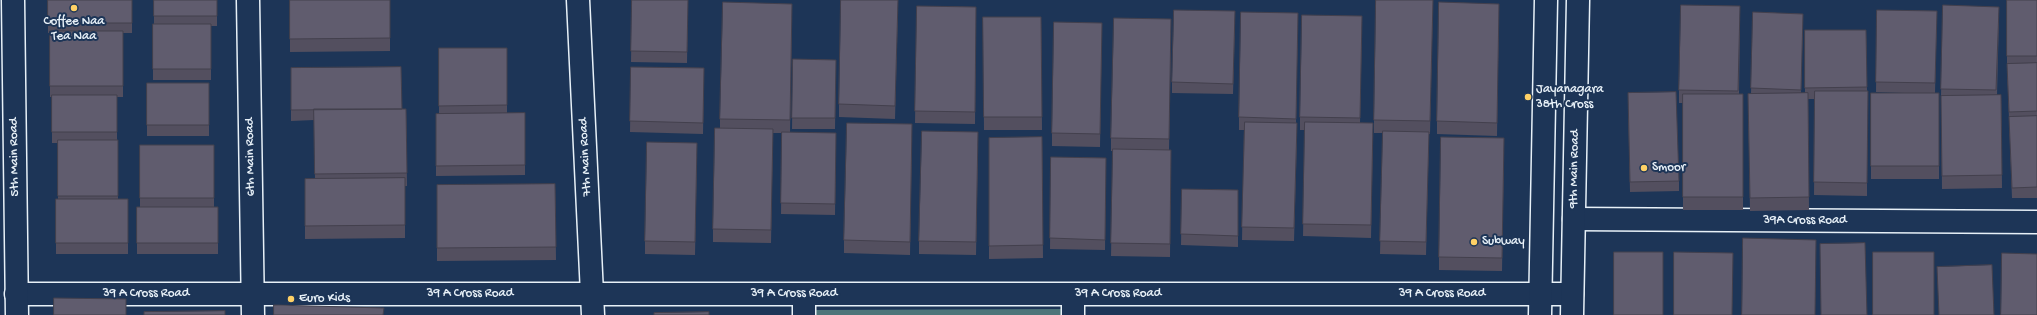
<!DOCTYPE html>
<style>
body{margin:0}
canvas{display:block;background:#1d3557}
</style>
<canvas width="2037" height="315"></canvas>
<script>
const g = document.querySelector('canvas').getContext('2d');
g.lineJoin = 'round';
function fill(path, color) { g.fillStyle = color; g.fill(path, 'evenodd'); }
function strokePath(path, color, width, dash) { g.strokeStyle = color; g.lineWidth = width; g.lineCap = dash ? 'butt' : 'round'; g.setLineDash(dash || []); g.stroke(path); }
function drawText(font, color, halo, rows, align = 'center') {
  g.font = font + ' "Gochi Hand",sans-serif'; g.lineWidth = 4; g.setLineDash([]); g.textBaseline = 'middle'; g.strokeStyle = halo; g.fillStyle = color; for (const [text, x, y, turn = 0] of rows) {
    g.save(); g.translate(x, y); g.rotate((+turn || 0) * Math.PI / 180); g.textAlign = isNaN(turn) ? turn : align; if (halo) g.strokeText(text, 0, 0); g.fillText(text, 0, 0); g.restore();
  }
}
const green = new Path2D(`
 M1066 309V315H815V310Z`);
const minor = new Path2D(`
 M248 0 253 315
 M578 0 593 315
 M1574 219 2037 222
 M16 294H1572
 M804 294V315
 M1073 315V294`);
const tertiary = new Path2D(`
 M13 0 17 315`);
const secondary = new Path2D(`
 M1540 315 1546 0
 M1572 315 1578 0`);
const wall = new Path2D(`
 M48 0H132V33H123V97H117V140H118V199H128V254H56V199H58V143H52V97H50V33H48Z
 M154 0H217V26H211V80H153V24H154Z
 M290 0H390V51L290 52Z
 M632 0H688L687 63 631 62Z
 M1433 0 1430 134H1429L1426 255 1380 254 1383 133H1374V120Z
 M2007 0H2037V198H2012L2007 67Z
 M1499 4 1497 136 1437 134V121Z
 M1943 5 1999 17 1997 95H2001L2002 188 1942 189 1941 96Z
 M917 6 976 7 975 124 915 123Z
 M898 9 895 119 839 117V104Z
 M1877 10 1937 11 1935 93H1939V179H1871V93H1904L1876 92Z
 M1753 12 1803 14 1801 93H1805V30H1866L1867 91V196L1814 195 1815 99H1808L1809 210 1750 211 1748 94H1751Z
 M1298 13 1296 123 1297 136 1294 241 1242 240 1244 130H1239V117Z
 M792 17 790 133H836L835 215 781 214 782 133H773L771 243 713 242V229L720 128V119Z
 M983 17H1041L1042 130H984Z
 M1740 19 1739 94H1743V210H1683V103H1679V90Z
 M1235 22 1233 94 1172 93V82Z
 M1102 23 1100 147 1052 146V133Z
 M1362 29 1360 123 1373 136 1371 238 1303 236 1305 130H1300V117Z
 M1171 32 1169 150H1171L1170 257 1111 256 1113 151H1111V138Z
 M439 48H507V113H525V175L436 176V114H439Z
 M793 59 836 60 835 129H792Z
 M631 67 704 68 703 134 630 132Z
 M291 68 402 109H406L407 186H405V238L305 239V179H315L314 120 291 121Z
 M147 83H209V136H147Z
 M1628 104 1679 181V191L1630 192Z
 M912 137 910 255 844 253V240Z
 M1042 137 1043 258 989 259V138Z
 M140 145H214V207H218V254H137V207H140Z
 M978 145 976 255 919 254V241Z
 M1504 151 1502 271 1439 270V257Z
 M697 156 695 255 645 254V241Z
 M1051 157 1106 158 1105 250 1050 249Z
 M555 184 556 260 437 261V185Z
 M1182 189 1238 190V247L1181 245Z`);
const building = new Path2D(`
 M48 0H132V23H48Z
 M154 0H217V16H154Z
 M290 0H390V38L290 39Z
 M632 0H688L687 52 631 51Z
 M841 0H898L895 106 839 104Z
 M1376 0H1433L1430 121 1374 120Z
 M2007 0H2037V56H2007Z
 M723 2 792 4 790 120 720 119Z
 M1439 2 1499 4 1497 123 1437 121Z
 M1681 5 1740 6 1738 91 1679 90Z
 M1943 5 1999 7 1996 90 1941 89Z
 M917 6 976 7 975 112 915 111Z
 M1174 10 1235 11 1233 84 1172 82Z
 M1877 10 1937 11 1935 83 1876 82Z
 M1241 12 1298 13 1296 119 1239 117Z
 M1753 12 1803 14 1801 90 1751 88Z
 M1302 15 1362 16 1360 118 1300 117Z
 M983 17H1041L1042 117H984Z
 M1114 18 1171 19 1169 139 1111 138Z
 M1054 22 1102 23 1100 134 1052 133Z
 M153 24H211V69H153Z
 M1805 30H1866L1867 87 1805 88Z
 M50 31H123V86H50Z
 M439 48H507V105L439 106Z
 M793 59 836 60 835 118H792Z
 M2037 63V111L2009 112 2007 64Z
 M401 67 402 109 291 110V68Z
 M631 67 704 68 703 123 630 121Z
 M147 83H209V125H147Z
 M1815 91H1868L1867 183 1814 182Z
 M1676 92 1679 181 1630 182 1628 93Z
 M1808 93 1809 197 1750 198 1748 94Z
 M1871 93H1939V166H1871Z
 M1683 94H1743V197H1683Z
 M52 95H117V132H52Z
 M2001 95 2002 175 1942 176 1941 96Z
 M314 109H406L407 173 315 174Z
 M525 113V165L436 166V114Z
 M2037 116V187L2012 188 2009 117Z
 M1245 122 1297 123 1294 228 1242 227Z
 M1305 122 1373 123 1371 225 1303 224Z
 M847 123 912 124 910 242 844 240Z
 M715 128 773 129 771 230 713 229Z
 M922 131 978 132 976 242 919 241Z
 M1383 131 1429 132 1426 242 1380 241Z
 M782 132 836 133 835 204 781 203Z
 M1042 137 1043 245 989 246V138Z
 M1441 137 1504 138 1502 258 1439 257Z
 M58 140H118V196H58Z
 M647 142 697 143 695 242 645 241Z
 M140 145H214V198H140Z
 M1113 149 1171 150 1170 244 1111 243Z
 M1051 157 1106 158 1105 240 1050 238Z
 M405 178V225L305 226V179Z
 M555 184 556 247 437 248V185Z
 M1182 189 1238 190V236L1181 234Z
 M56 199H128V243H56Z
 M137 207H218V243H137Z
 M1743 238 1816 240 1815 315H1742Z
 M1865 243 1867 315H1821L1820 244Z
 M1614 252H1663V315H1614Z
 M1674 252 1733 253 1732 315H1674Z
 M1873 252H1934V315H1873Z
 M2002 253 2037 254V315H2001Z
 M1992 265 1994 315H1939L1937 267Z
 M54 298 126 299V315H54Z
 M274 305 384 308 383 315H274Z
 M225 311V315H144V312Z
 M709 312V315H654V313Z`);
const markers = [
 [74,8,4,"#ffd166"],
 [1528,97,4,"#ffd166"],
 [1644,168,4,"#ffd166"],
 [1474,242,4,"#ffd166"],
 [291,299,4,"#ffd166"]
];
const poiNames = [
 ["Coffee Naa",74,22,"center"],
 ["Tea Naa",74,37,"center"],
 ["Jayanagara",1536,90],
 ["38th Cross",1536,105],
 ["Smoor",1652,168],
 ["Subway",1482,242],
 ["Euro Kids",299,299]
];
const streetNames = [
 ["5th Main Road",15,157,-91],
 ["6th Main Road",251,157,-91],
 ["7th Main Road",586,157,-93],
 ["9th Main Road",1575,169,-89],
 ["39A Cross Road",1805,221],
 ["39 A Cross Road",146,294],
 ["39 A Cross Road",470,294],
 ["39 A Cross Road",794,294],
 ["39 A Cross Road",1118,294],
 ["39 A Cross Road",1442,294]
];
fill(green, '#4d757a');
strokePath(minor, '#e8f1f8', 25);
strokePath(tertiary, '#e8f1f8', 25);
strokePath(secondary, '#e8f1f8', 25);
strokePath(minor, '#1d3557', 22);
strokePath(tertiary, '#1d3557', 22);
strokePath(secondary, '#1d3557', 22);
fill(wall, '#534f5f');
fill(building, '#605c6e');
strokePath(building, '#43404d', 1);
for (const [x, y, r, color] of markers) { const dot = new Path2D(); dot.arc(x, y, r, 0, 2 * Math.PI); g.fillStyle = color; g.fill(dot); strokePath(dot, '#1d3557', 1.5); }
drawText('13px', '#e8f1f8', '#1d3557', poiNames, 'left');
drawText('13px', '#e8f1f8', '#1d3557', streetNames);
</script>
